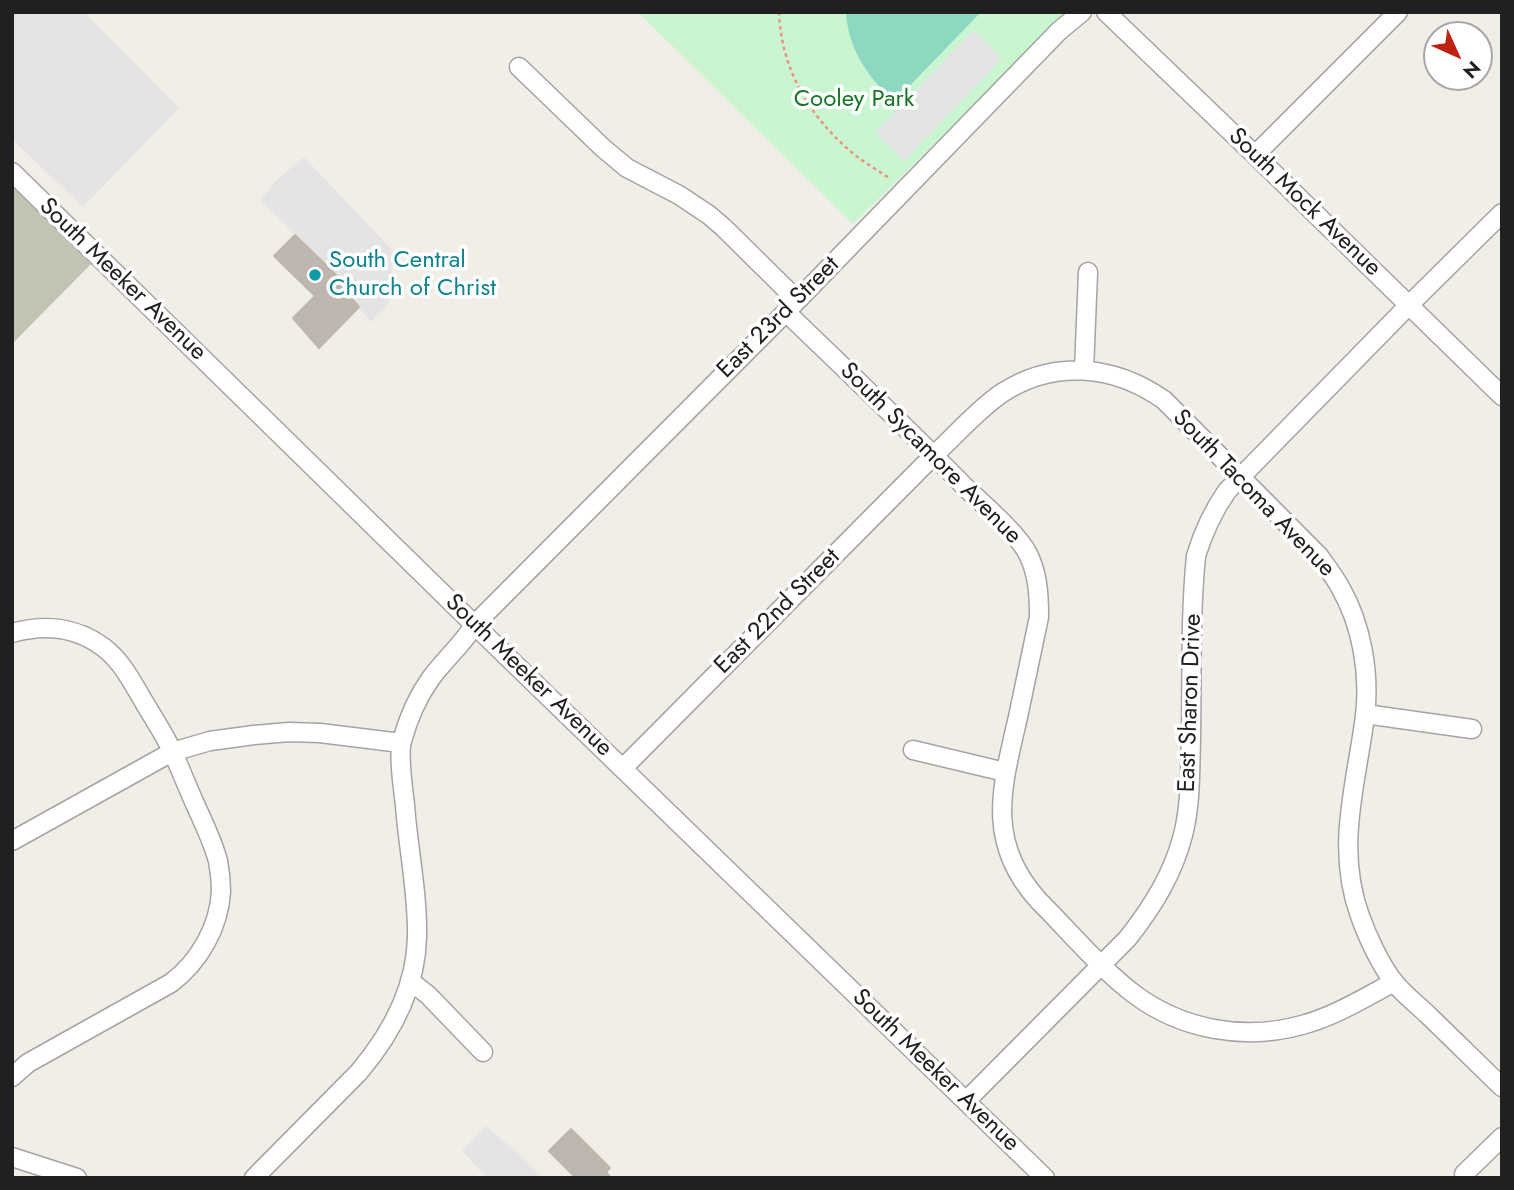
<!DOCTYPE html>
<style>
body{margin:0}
#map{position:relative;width:1514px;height:1190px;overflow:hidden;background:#f0eee7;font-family:Jost,sans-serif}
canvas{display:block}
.frame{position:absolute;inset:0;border:14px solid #202020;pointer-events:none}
.north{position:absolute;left:1423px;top:21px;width:70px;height:70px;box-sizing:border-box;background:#fff;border:2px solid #a6a6a6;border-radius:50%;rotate:135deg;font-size:19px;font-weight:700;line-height:28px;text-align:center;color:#202020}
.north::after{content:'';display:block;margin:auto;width:24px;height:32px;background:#bf2111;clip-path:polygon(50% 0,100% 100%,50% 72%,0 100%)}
</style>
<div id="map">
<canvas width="1514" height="1190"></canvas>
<div class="frame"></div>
<div class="north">N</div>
</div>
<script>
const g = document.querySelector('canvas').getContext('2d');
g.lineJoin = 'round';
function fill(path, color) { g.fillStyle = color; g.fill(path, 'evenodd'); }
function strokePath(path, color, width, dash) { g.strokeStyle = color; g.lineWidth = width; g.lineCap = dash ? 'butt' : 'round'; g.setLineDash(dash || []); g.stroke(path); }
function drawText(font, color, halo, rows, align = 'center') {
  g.font = font + ' Jost,sans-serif'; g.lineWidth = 7; g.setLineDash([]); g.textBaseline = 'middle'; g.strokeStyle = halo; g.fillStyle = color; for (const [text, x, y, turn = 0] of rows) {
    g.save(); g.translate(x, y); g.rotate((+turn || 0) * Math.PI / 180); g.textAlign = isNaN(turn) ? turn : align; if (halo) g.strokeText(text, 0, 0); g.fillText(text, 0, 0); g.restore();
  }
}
const construction = new Path2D(`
 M12 186 91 264 12 344Z`);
const park = new Path2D(`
 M638 12H1067L853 224Z`);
const pitch = new Path2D(`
 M846 12H981L894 102C868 77 848 49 846 12Z`);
const parking = new Path2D(`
 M12 12H84L179 108 83 207 12 139Z
 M973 30 1002 58 904 161 875 133Z
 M304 157 394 252 388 305 371 322 351 298 357 294 260 200 278 179Z
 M486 1126 517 1152 543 1178H487L462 1151Z`);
const building = new Path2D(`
 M295 235 357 295 351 298 359 307 319 348 293 318 315 296 274 256Z
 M571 1129 610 1168 606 1172 611 1178H576L549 1151Z`);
const path = new Path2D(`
 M779 12C781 68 808 114 849 150 861 161 876 169 889 178`);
const minor = new Path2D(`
 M1106 12 1255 155 1502 396
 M519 67 603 148 627 168 679 195 709 215 723 227 797 300
 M1255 155 1398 12
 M12 172 492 642 1045 1178
 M786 312C846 370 907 428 966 488 984 505 1018 534 1028 554 1038 574 1039 595 1039 617 1032 651 1025 684 1018 717 1002 787 985 841 1038 900 1068 930 1101 969 1134 994 1182 1030 1245 1041 1302 1025 1335 1016 1364 998 1394 982
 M1084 370 1088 272
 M12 633C44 624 76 627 103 647 122 661 132 682 144 702 154 719 165 735 173 753 181 770 188 789 196 806 204 824 213 842 218 861 220 871 221 882 221 892 219 927 199 962 171 983L28 1063 12 1077
 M1365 714 1472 729
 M913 750 1005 772
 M623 768 934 455C956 435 977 410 1002 393 1054 359 1114 365 1164 400L1319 556C1326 566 1334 576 1340 587 1362 625 1370 673 1365 716 1356 786 1335 847 1360 916 1367 936 1381 966 1394 982 1404 995 1418 1005 1429 1016 1453 1039 1477 1063 1502 1087
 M12 841 172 752 210 741 254 735 289 732 320 733 401 743
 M410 981 428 995 483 1052
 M966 1101 1128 938C1153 906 1173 874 1183 835 1191 804 1190 770 1191 738 1192 678 1190 616 1196 556 1203 533 1213 511 1227 491L1409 305 1502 213
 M12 1157 77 1178
 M1464 1174 1502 1137
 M254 1178 359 1072C391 1034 416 988 417 937 418 893 408 848 405 805 403 788 398 755 402 741 408 719 418 696 431 678 445 659 463 644 475 624L786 312 1059 31 1082 12`);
const markers = [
 [315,275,7,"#0f9aa8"]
];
const parkNames = [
 ["Cooley Park",854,100]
];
const streetNames = [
 ["South Mock Avenue",1304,203,44],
 ["South Meeker Avenue",122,280,44],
 ["East 23rd Street",779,318,-45],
 ["South Sycamore Avenue",930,454,45],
 ["South Tacoma Avenue",1253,494,46],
 ["East 22nd Street",778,612,-45],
 ["South Meeker Avenue",528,676,44],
 ["East Sharon Drive",1191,703,-88],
 ["South Meeker Avenue",935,1071,44]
];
const cultureNames = [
 ["South Central",329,261],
 ["Church of Christ",329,289]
];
fill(construction, '#c2c4b3');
fill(park, '#c9f5d1');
fill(pitch, '#8dd8c1');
fill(parking, '#e4e4e4');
fill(building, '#bdb7b0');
strokePath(building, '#c0b6ab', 2);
strokePath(minor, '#a4a4a4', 21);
strokePath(path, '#ee917a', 2.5, [3.5, 3.5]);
strokePath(minor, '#fff', 18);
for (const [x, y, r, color] of markers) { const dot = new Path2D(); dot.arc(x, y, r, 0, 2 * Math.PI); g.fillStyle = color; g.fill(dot); strokePath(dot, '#fff', 2.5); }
drawText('24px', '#157726', '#fff', parkNames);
drawText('24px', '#202020', '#fff', streetNames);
drawText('24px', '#0d838f', '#fff', cultureNames, 'left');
</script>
